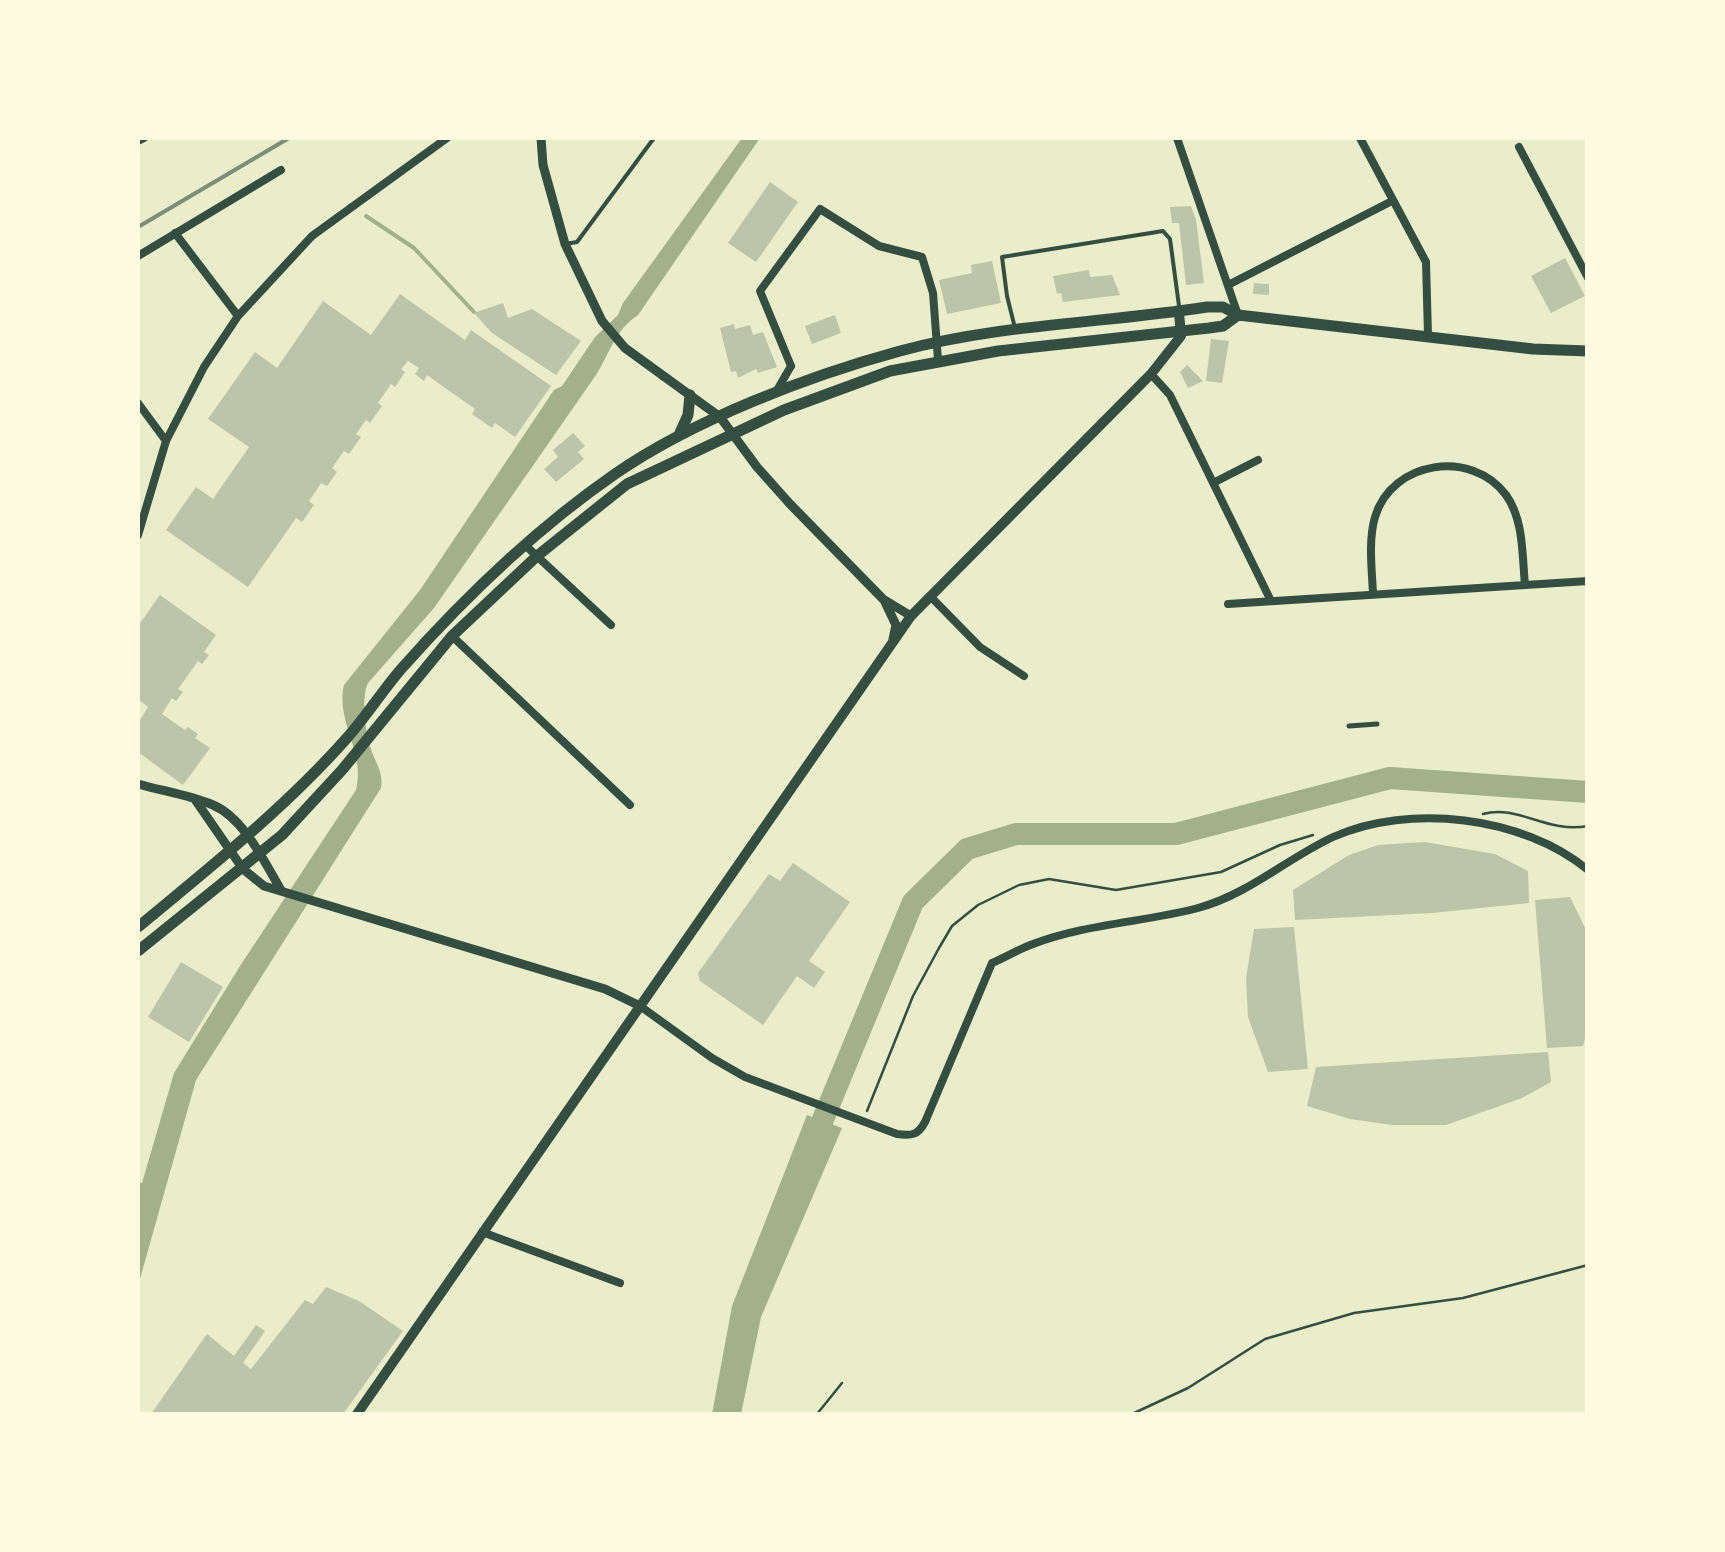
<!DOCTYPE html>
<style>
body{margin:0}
#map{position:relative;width:1725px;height:1552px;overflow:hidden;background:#e9edc9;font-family:Poppins,sans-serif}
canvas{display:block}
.frame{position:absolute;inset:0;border:140px solid #fefae0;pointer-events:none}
</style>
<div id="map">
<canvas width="1725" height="1552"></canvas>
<div class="frame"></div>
</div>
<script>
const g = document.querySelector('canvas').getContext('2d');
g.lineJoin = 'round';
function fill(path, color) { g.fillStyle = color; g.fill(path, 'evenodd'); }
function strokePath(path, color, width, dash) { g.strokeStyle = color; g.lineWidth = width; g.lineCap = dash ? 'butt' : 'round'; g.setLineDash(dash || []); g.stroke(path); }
const water = new Path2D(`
 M742 138H760L638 315C615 330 610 353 596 375L434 608 368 683C360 700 366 739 374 757 379 769 383 775 381 788L196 1080 138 1286V1183H142L174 1073 240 966 356 790C366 754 335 720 344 685L420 590 554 390 562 386 595 337 618 315 623 303Z
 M807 1115 842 1128 761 1317 741 1414H712L732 1306Z`);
const stream = new Path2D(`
 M366 216 414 248 474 312`);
const river = new Path2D(`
 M812 1146 913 902 967 849 1016 834H1176L1390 778 1588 792`);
const building = new Path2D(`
 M770 182 798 202 756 262 728 243Z
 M1191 206 1196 220 1204 283 1186 285 1179 223H1172L1170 207Z
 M1565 258 1585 296 1551 313 1531 276Z
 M992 261 1001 303 947 314 939 280 972 273 971 265Z
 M1089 270 1090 277 1112 275 1120 295 1063 302 1061 293 1057 294 1053 276Z
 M1254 283 1269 284V295L1253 294Z
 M400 294 465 340 471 330 551 386 515 437 495 423 492 428 472 414 475 409 427 375 424 381 415 374 419 368 408 361 401 369 405 372 395 387 391 384 378 403 382 406 370 423 366 420 356 434 361 437 349 454 344 451 332 468 337 472 327 486 321 483 309 501 314 505 302 522 296 518 248 587 166 530 196 487 213 499 249 447 208 419 255 352 277 368 323 301 371 335Z
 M503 303 508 318 532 309 581 341 556 375 492 333 474 313Z
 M835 315 841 333 812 344 805 326Z
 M734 324 735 329 750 325 753 335 763 332 777 367 758 373 756 369 738 378 736 371 731 372 720 328Z
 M1211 339 1229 341 1222 383 1206 381Z
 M1187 365 1203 381 1188 388 1180 372Z
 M573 433 585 446 578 452 584 459 556 482 544 469 558 457 553 450Z
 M160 595 216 635 204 652 209 655 202 664 198 661 178 689 183 692 176 701 172 698 162 714 185 730 188 727 198 734 195 738 210 748 183 785 138 752V723L148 707 138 699V626Z
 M1425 842 1495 854 1528 871 1529 903 1432 913 1295 920 1293 890 1349 855 1378 845Z
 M793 863 850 902 809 961 825 972 814 988 797 976 763 1025 700 981 698 973 769 874 780 881Z
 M1570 897 1588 934V1027L1583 1046 1547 1048 1535 900Z
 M1294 927 1308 1069 1268 1072 1248 1017 1246 978 1254 929Z
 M181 962 223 987 189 1042 148 1017Z
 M1548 1052 1551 1082 1522 1098 1446 1125H1392L1350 1119 1307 1106 1316 1067Z
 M326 1287 359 1301 403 1331 343 1414H151L207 1334 234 1356 256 1325 265 1331 243 1363 251 1369 305 1300 313 1304Z`);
const path = new Path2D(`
 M1483 814C1518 804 1547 834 1588 826
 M867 1111 913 996 939 948 952 926 978 905 1019 885 1049 879 1116 890 1221 872 1280 845 1313 835
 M817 1414 842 1383
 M1132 1414 1188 1388 1265 1339 1354 1313 1463 1298 1588 1265`);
const service = new Path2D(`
 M565 244 577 242 654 138
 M1014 324 1007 296 1002 257 1163 231 1170 239 1179 306`);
const pedestrian = new Path2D(`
 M1349 726 1377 724`);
const minor = new Path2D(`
 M1177 138 1238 315
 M1360 138 1426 262 1428 335
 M138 141 144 138
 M1519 147 1588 278
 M175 233 238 316
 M138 256 281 170
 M1230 284 1392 201
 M791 366 760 291 820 209 879 246 922 257 933 293 938 360
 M1151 374 1170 395 1271 601
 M776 392 791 366
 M138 403 166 441
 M1213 483 1258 460
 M138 535 166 441 204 367 238 316 312 236 447 138
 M526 546 611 625
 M1373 594C1372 570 1368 541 1375 517 1392 460 1472 449 1506 495 1524 520 1522 555 1525 585
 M930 596 980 647 1024 676
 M1228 604 1588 581
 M452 636 630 805
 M640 1006 712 1058 745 1077 897 1134C912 1136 918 1135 925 1122L992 963C1006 957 1019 949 1033 944 1085 924 1145 922 1198 908 1249 894 1286 859 1333 837 1409 803 1523 816 1588 870
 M482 1232 620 1283`);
const tertiary = new Path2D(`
 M541 138 543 165 565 244 602 321 625 348 720 417 757 467 790 504 883 599 911 616
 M885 602 896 625 893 639
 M138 784C162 791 190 795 213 805 244 818 265 863 281 890
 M196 801 243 869 264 886 605 989 640 1006`);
const secondary = new Path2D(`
 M357 1414 911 616 1151 374 1181 336 1179 312`);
const primary = new Path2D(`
 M679 435 688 415 690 395
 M138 927C209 868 284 809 346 739 366 717 382 691 402 668 465 597 537 528 615 474 693 420 808 376 900 351 999 324 1106 323 1207 307H1223L1238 315 1533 349 1588 351
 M138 951 282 835 342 770 452 636 537 556 627 484 784 410 890 371 998 351 1209 328 1223 326 1238 315`);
const rail = new Path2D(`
 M138 227 289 138`);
fill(water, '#a3b18a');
strokePath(stream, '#a3b18a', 4);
strokePath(river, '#a3b18a', 22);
fill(building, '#bcc5a7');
strokePath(path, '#344e41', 2.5);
strokePath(service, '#344e41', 4);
strokePath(pedestrian, '#344e41', 5);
strokePath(minor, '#344e41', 8);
strokePath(tertiary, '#344e41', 9);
strokePath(secondary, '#344e41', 10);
strokePath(primary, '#344e41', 11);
strokePath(rail, '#7c8e77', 4);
</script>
